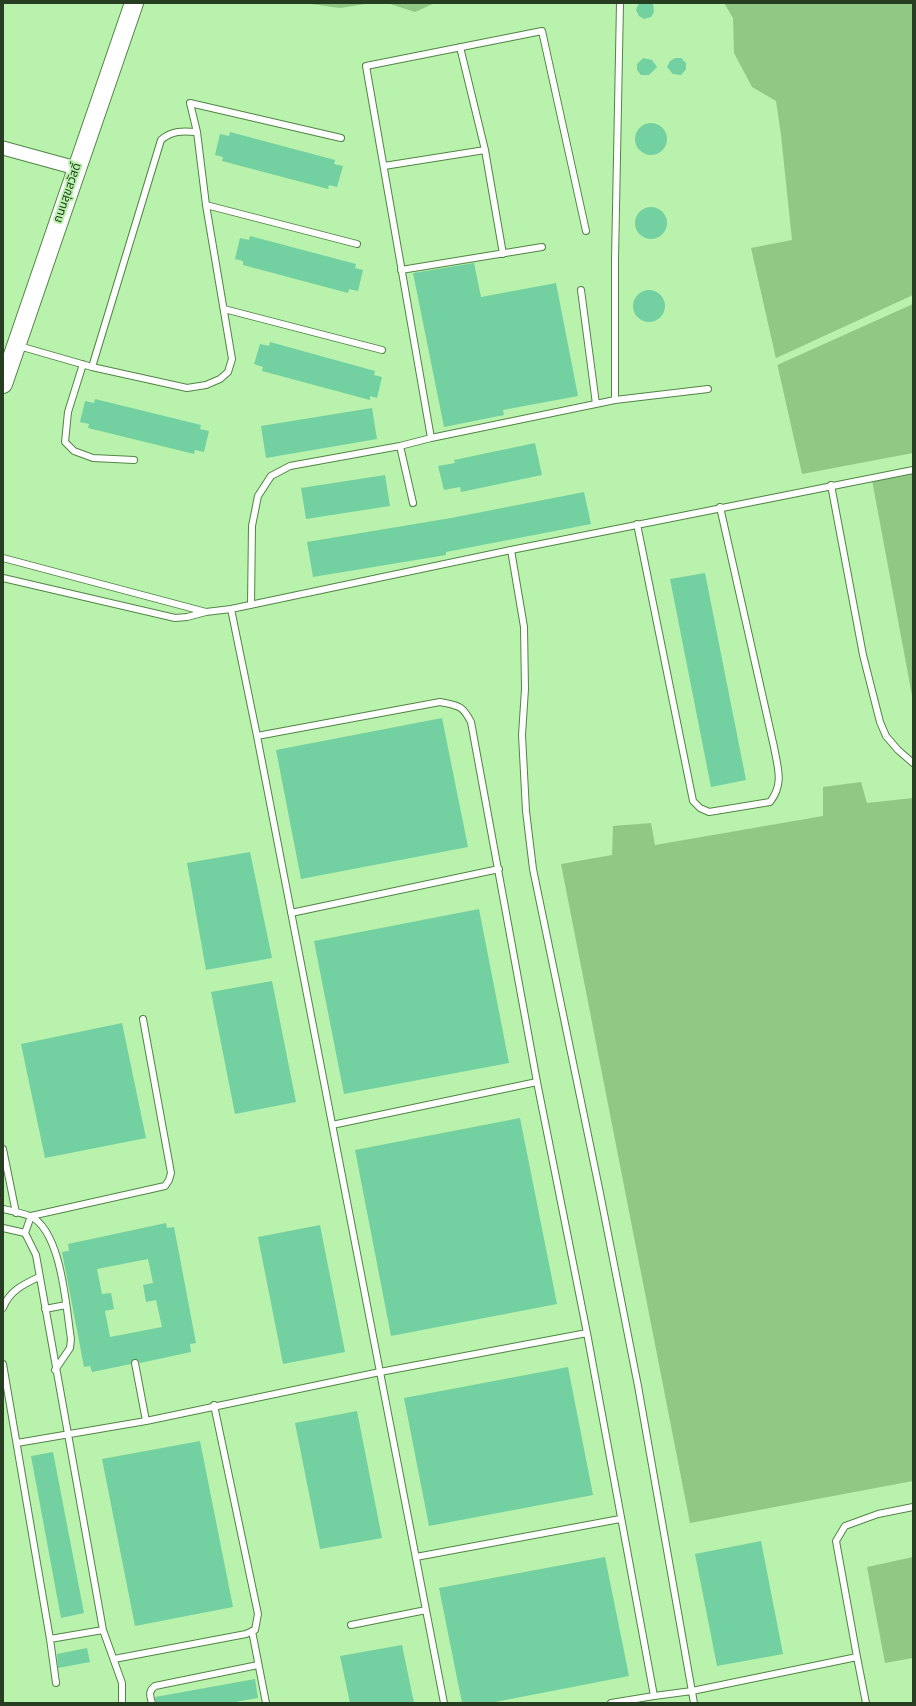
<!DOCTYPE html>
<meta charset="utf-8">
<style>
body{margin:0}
#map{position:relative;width:916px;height:1706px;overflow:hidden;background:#b9f2ac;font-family:"Titillium Web",sans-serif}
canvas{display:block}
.frame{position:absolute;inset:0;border:4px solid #263d21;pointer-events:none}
</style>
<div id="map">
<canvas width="916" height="1706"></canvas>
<div class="frame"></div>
</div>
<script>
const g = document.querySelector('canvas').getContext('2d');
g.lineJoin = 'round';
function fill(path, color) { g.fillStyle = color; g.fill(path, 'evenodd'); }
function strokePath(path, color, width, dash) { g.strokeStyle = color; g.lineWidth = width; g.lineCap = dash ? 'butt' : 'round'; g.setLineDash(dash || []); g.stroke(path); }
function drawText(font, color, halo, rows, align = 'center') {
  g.font = font + ' "Titillium Web","Noto Sans Thai",sans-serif'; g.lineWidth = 4; g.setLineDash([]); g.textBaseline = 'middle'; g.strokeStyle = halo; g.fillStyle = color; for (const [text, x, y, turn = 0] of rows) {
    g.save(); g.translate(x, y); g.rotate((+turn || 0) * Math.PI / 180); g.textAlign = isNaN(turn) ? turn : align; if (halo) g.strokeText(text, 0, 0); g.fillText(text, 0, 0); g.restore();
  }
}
const water = new Path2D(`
 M304 3H372L340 8Z
 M387 3H435L415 12Z
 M724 3H913V453L802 474 751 248 792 240 781 135 776 101 752 87 734 53 733 18Z
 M913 473V701L872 480Z
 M861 782 867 803 913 798V1481L690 1523 561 864 612 855 613 826 651 823 655 845 823 816V787Z
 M913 1557V1658L885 1663 867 1567Z`);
const pier = new Path2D(`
 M913 295V304L775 366 774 359Z`);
const building = new Path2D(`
 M639 3H653L654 12 651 17 644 19 639 16 636 10Z
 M643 58 652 60 657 67 649 75H641L637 70V64Z
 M675 58H681L686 63V69L681 75 673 74 667 67 670 61Z
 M635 139a16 16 0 1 1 32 0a16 16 0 1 1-32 0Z
 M230 132 335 160 334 164 343 166 337 187 329 185 328 189 222 161 223 157 215 155 220 134 229 136Z
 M635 223a16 16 0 1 1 32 0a16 16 0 1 1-32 0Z
 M250 236 356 264 355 268 363 270 358 291 349 289 348 293 243 265V261L235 259 240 238 249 240Z
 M474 263 481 297 556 283 578 396 503 410 504 415 444 427 413 273Z
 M633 306a16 16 0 1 1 32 0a16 16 0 1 1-32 0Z
 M270 342 375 371 374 375 382 377 377 398 370 396V400L262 371 263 367 254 364 260 344 269 346Z
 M95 399 201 425 200 429 209 431 204 452 195 450 194 454 88 428 89 424 80 422 85 401 94 403Z
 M372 408 377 439 266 458 261 426Z
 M535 443 542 475 461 492 460 487 444 490 438 466 455 463 454 460Z
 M385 475 390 506 306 519 301 488Z
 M584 492 591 524 446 552V555L313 577 307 542 451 518Z
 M705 573 746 780 711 787 670 579Z
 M442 718 468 847 301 879 276 750Z
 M250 852 272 958 206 970 187 863Z
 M479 909 509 1063 344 1094 314 941Z
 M272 981 296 1102 235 1114 211 992Z
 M122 1023 146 1138 45 1158 21 1044Z
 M520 1118 557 1304 391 1336 355 1150Z
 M166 1223 167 1228 174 1227 196 1343 190 1344 191 1352 140 1363 138 1360 134 1359 131 1361V1364L92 1372 90 1366 84 1367 62 1252 69 1251 68 1244ZM148 1259 153 1283 143 1285 146 1302 156 1300 162 1327 110 1337 105 1311 114 1309 111 1293 102 1294 97 1269Z
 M320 1225 345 1352 283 1364 258 1237Z
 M568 1367 593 1495 429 1526 404 1398Z
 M357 1411 382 1538 320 1549 295 1423Z
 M200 1441 233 1607 135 1626 102 1459Z
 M53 1452 84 1613 61 1618 31 1456Z
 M761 1541 783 1654 717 1666 695 1554Z
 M605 1557 629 1676 490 1703H462L439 1588Z
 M402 1645 414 1703H350L340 1656Z
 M87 1648 90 1662 58 1668 57 1654Z
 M255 1679 258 1698 229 1703H156L155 1697Z`);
const service = new Path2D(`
 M460 47 485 150 503 254
 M384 166 485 150
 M206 205 357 244
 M401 270 542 247
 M581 290 596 404
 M224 309 382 350
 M19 346 92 367 187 388 206 385 220 379 228 372 232 359 206 205 197 132 190 103 341 138
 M83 364 68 412 65 442 74 451 93 458 134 460
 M92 367 161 140C172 130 183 131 197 132
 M615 400V260L620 3
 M431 438 366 66 542 31 586 231
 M400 446 413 503
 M831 485 863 655 880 722 886 736 898 750 913 763
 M637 524 693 801 700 808 709 812 770 802C784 784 778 769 774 747L720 507
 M511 550 524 627 525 689 522 735 526 811 533 869 600 1193 638 1386 694 1703
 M3 558 206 612
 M3 578 175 618 187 617 206 612 231 609 257 736 444 1703
 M251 605 252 526 258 496 271 476 290 466 400 446 431 438 615 400 708 389
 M231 609 511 550 913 470
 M257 736 440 702C459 706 462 705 471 722L537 1082 587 1333 654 1696 611 1703
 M291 913 499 869
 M332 1125 537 1082
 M3 1149 16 1213
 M3 1209C12 1211 22 1213 30 1216 62 1231 66 1308 71 1339L70 1348 55 1370
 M31 1216 25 1233 36 1255 103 1630 122 1683V1703
 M31 1216 165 1186 169 1180 171 1173 143 1019
 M3 1228 25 1233
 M3 1308C9 1291 24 1284 39 1277
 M45 1309 66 1305
 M135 1363 146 1421
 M3 1364 50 1639 103 1630
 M17 1443 146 1421 380 1372 587 1333
 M416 1557 620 1519
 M351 1625 426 1610
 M252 1631 266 1703
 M50 1639 56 1683
 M857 1657 866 1703
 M114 1659 246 1634 255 1630 258 1614 214 1405
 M654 1696 692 1691 857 1657 836 1541 845 1526 878 1514 913 1507
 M152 1703C150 1696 148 1691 155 1686L258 1665`);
const minor = new Path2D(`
 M3 148 76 168`);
const secondary = new Path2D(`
 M3 384 134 3`);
const streetNames = [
 ["ถนนสุขสวัสดิ์",68,193,-71]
];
fill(water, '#90c983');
fill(pier, '#b9f2ac');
fill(building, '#73d0a0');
strokePath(service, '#518545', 8);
strokePath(minor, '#518545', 15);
strokePath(secondary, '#518545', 20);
strokePath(service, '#fff', 6);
strokePath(minor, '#fff', 13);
strokePath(secondary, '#fff', 18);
drawText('12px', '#263d21', '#b9f2ac', streetNames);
</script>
